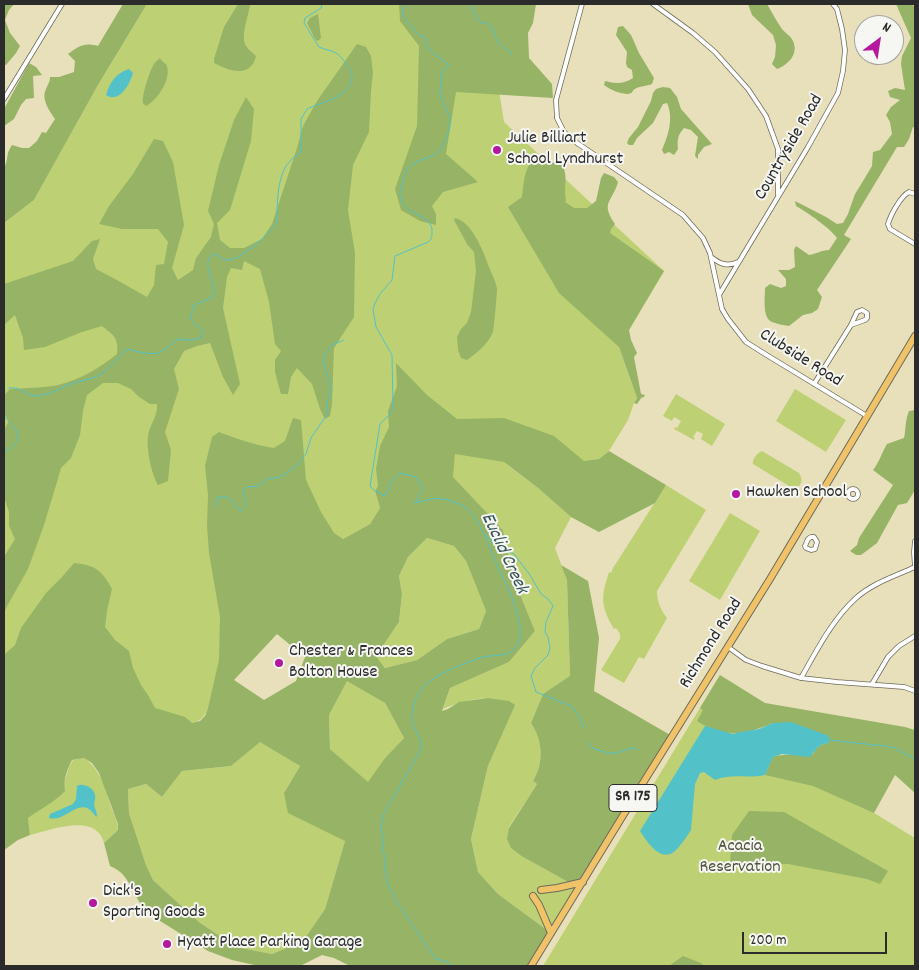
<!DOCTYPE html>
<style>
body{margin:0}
#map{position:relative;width:919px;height:970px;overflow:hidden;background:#e7e0bb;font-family:Dekko,sans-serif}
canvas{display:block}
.frame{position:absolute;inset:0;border:5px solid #2b2b2b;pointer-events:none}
.north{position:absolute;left:854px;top:15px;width:50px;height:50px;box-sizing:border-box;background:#f6f6f2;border:1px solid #a5a5a2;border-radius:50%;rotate:31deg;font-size:14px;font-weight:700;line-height:20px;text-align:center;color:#2b2b2b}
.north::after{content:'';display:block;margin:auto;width:18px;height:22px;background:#b5179e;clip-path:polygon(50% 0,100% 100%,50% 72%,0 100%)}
.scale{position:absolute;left:742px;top:932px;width:145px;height:22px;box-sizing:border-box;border:2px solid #2b2b2b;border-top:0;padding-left:6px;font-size:15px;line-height:18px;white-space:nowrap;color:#2b2b2b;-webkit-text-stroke:4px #f6f6f2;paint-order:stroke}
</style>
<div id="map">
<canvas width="919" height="970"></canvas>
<div class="frame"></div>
<div class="north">N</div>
<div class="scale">200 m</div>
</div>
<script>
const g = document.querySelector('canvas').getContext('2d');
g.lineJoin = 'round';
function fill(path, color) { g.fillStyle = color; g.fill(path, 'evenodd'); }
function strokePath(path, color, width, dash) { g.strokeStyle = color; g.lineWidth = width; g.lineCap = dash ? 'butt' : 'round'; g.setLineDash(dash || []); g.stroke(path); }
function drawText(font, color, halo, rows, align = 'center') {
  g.font = font + ' Dekko,sans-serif'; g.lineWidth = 4; g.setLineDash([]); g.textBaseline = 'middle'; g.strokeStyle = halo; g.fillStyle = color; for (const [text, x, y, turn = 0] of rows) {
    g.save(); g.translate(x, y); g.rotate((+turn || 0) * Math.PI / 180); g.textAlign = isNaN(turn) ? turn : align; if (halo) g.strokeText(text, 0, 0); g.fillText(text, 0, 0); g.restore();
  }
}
const green = new Path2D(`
 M147 4H485L504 122 664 271 619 347 637 398 634 403 628 420 609 451 599 459 540 469 505 463 538 488 571 517 555 548 567 580 570 677 543 694 531 723C543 741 544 763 533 781L537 784 509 827 523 857 579 888 551 933 498 894 478 872 471 839 488 766 514 705C508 703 501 700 495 699 481 696 456 703 443 709L450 688 509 662 535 631 513 577 503 530 452 477 455 454 405 444 375 491 380 508 370 524 343 539 208 708C204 717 201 721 192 723L4 742V223L34 200 98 85Z
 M795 389 846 420 826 452 776 421Z
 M676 394 725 424 712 446 701 439 703 434 697 431 693 437 695 438 694 440 674 429 675 427 677 428 681 421 674 417 672 421 663 416Z
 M762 451 799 473C805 482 800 490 789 486L753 464C752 459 757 453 762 451Z
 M666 485 706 510 657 591C657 602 661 610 667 618L644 659 639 657 624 683 601 670 620 639C621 634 619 632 616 628L614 629C600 605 601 597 609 572L611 573 613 568Z
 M730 513 760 531 720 600 689 581Z
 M427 538 454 546 466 561 486 611 479 629 447 639 417 660 385 668 376 656 399 622 402 594 399 576 408 557Z
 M720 675 738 730 915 838V966H543Z
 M347 680 385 703 404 738 385 758 368 783 330 749 329 715Z
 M260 741 300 766 284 793 345 841 325 909 303 941 272 954 236 947 199 922 153 880 146 865 129 813 128 789 146 784 162 797 182 771 231 766Z
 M84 758C101 770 105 788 111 807 114 815 118 820 118 830L104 843C96 812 51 830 30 835L28 818 40 809 64 784 69 767 73 760Z`);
const forest = new Path2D(`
 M4 4H14L9 10 5 20 10 33 20 46 16 53 6 65H4Z
 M123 4H147L98 85 34 200 4 223V168C9 159 5 155 12 145L22 148H29L37 141 42 132 46 133 55 119C49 110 41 99 46 89 48 84 50 82 50 77H59L74 72 75 61 68 54C79 46 84 42 98 46Z
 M238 4H250C249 15 241 33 245 44 247 49 253 53 256 56 255 60 253 65 250 67 240 76 224 68 214 63V59L224 27Z
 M399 4H536L533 23 528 33 529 58 552 84 553 98 456 92 446 154 478 182 443 192 432 206 436 214V225L420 221 401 210 395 189 417 126 419 46 400 21Z
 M748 4H767C772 12 776 21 782 29 785 33 791 36 793 41 799 54 788 65 777 69L772 64 775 57 776 45 773 35 752 15Z
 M896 4H913L915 11V127H913L909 139 904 147H897L844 235 851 239 817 290 822 297 818 309 812 313 803 315 789 326C783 325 777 324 772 322 762 318 765 298 765 288L770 284 781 288 786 286V279L778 270H789L795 267 794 250 796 246 809 255C816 254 822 250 829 250L837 238C831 229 807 212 796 206L795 201 826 217 837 224 843 223 848 214 855 194 860 186 872 166 873 152 880 150 892 134 890 122 886 115 891 107 900 100 890 97 888 91 895 88 905 90 901 64 902 56 911 38Z
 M318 14 321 38 319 40 317 41 314 37 307 23 310 18Z
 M623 26 631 35 639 53 654 78 652 84C647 86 639 86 635 89 631 91 634 93 628 94 621 94 610 90 604 85L605 81C616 84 624 84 633 78L632 70 627 67 626 63 627 52 616 35 618 27Z
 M357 44 366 47 371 56 373 73 371 91 369 132 353 165 348 210 355 253 354 317 334 348 332 404 330 416 325 419 320 409 312 384 297 368 291 377 288 394H281L275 372V360L281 351 275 344 269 302 260 269 244 261 242 270 231 268 227 277 223 308 240 384 233 395 223 377 210 343 197 346 184 351 174 369 179 389 165 432 171 450 168 481 158 485C151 473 145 445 149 431 152 422 158 414 157 404H150L139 397 131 389 118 383H103L87 395 83 411 80 435 71 458 61 468 57 482 44 525 28 569 6 608 4 615V557L15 539 9 526V512L4 497V430L9 421 4 414V395L10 389C25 388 43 388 58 385 79 380 100 368 117 354 119 339 114 335 102 326L82 332 45 347 24 350 23 338 15 315 4 325V284L73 261 92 241 100 239 93 259 96 269 115 279 147 297 154 285 156 265 164 264 168 242 158 229H122L99 224 109 206 133 174 154 139 163 141 173 162 184 225 172 268 178 280 193 270 196 258 211 237 214 224 208 211 219 165 234 120 246 97 254 109 251 141 230 210 217 223 220 240 230 248H244L262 239 272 224 297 148 303 126 317 101Z
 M160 58C160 59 165 64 166 64 173 77 158 100 146 106 145 105 144 104 143 103 141 97 150 70 154 64 156 61 157 61 160 58Z
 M29 63 36 67 42 75 33 76 34 98 26 99 21 105 14 119 4 126V109Z
 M663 87 670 88 677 97 681 109 712 144 704 147 698 155V159L695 156 698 137 691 130 684 128C678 135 677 139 678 149L674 155 669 152 664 154 662 150C668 136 674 118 667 103L663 104 653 123 637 138 633 145H629L627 143 629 138 638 127 651 101 653 93 656 89Z
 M537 156 547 157 551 162 562 165C569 176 563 188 566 200L565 202 574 208H587L596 201 601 178 604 173 614 177 618 182C612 203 600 202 615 224L611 229 610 233 664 271 629 330 631 340 637 353 634 357 641 394 645 395 643 398 642 397 637 404 634 403 637 398 619 347 559 293 508 207 522 197C524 183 524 165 537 156Z
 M455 218C472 221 484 253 489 267 492 274 496 282 497 289 497 294 494 328 493 332 488 344 478 352 467 360L461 358 458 350 457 337 461 329 467 323 471 312 476 271 474 252 467 244 454 220Z
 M396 363 427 395 457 419 504 418 554 436 584 461 599 459 609 451 666 485 655 503 599 532 571 517 538 488 504 462 455 454 453 477 503 530 513 577 535 631 509 662 450 688 442 711 448 709 459 702 488 698 509 701 515 705 488 766 471 839 478 872 498 894 551 933 531 966H350L334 958 322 955 300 966H259L232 960 208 951 149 914C137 903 133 887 124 876 120 871 115 868 110 866L104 843 118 830V824L99 773 92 763 84 758 72 760C67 770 63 780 65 791 55 802 40 809 28 818L30 835 18 840 4 850V655L15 645 21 628 46 593 62 577 74 563C95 565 102 570 112 589L107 611 105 627 115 640 129 651 133 668 141 685 148 695 155 708 185 717 192 723 200 721 205 716 208 708 219 660 220 617 209 553 207 526 208 495 205 466 212 437 219 432C237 439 255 445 274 448L285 441 293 418 301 420 306 480 321 512 334 533 343 539 370 524 380 508 375 491 378 486 376 469 380 446 389 427 388 411 397 386ZM427 538 454 546 466 561 486 611 479 629 447 639 417 660 385 668 376 656 399 622 402 594 399 576 408 557ZM277 634 305 657 296 681 264 700 234 680ZM347 681 385 703 404 738 385 758 368 782 330 749 329 715ZM260 742 300 766 284 793 288 813 345 841 325 909 303 941 272 954 236 947 199 922 153 880 146 865 129 813 128 789 146 784 162 797 182 771 231 766Z
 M915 410V490L907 503 898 505 877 543 861 555H856L850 551 857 545 859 538 893 485 873 470C879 463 882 452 887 444L904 438C906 429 905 420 909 411Z
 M561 565 588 581 599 638 594 691 672 736 579 888 523 857 511 848 507 839 509 828 537 784 533 781C544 763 543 741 531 723L543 694 570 676 567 580Z
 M720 675 765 703 905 727 915 730V793L895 775 874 813 813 786 765 775 773 757C788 752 797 757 813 754 816 747 821 744 828 743L773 723C746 735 723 738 697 721L703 710 700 708Z
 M749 811 784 812 888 871 880 884 867 879 788 864 730 863 732 835Z
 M683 956 701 963 704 966H669Z`);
const water = new Path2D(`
 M129 69 133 73C130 84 119 104 106 95 110 82 116 73 129 69Z
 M791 722 829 736V743C815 745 818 750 809 757L782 754 773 757 765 775C747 779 732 773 715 780L704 772 700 773 695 784 691 830C688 835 685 839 682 843 679 847 674 853 670 854 658 859 645 839 640 831L705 726 733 734 740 732 759 729 773 723Z
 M79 785C85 784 94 788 95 795 96 800 93 804 95 808 96 811 97 814 97 816L96 817C81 792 67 823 49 818L50 814 73 804 76 799 77 786Z`);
const stream = new Path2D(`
 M404 4 403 16 420 36 425 37 427 48 449 65 442 71 440 92 442 101 451 119C449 129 447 140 441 149 433 160 417 158 408 168 406 170 405 175 404 178 402 183 401 188 400 193 399 216 434 213 432 232 432 237 432 239 428 242L395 256 392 280 380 294 375 303 373 309 376 327 392 355 393 406 392 412 380 424 370 486 375 491 385 496 393 479 400 473 416 477 423 489 415 503C432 498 440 496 456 503 459 504 464 506 466 508 481 520 492 554 500 572 505 582 510 592 514 603 517 614 524 633 518 644 508 660 495 653 480 658 468 661 434 676 426 684 420 690 415 699 413 707 407 728 424 733 420 751L383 815 381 826 387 883 396 901 436 959 445 961 452 966
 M470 4 473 12 480 22C485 23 489 23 492 27 495 32 495 38 499 43 503 48 509 49 512 55
 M9 388C20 386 25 395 35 396 47 396 60 388 71 384 81 380 92 380 101 374 110 367 119 358 126 349 138 351 151 357 162 351 168 348 173 342 178 339 186 341 193 340 201 338L203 331C199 326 194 325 191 319L193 306 213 297C219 284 198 264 214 254 219 255 222 260 228 260 240 260 271 233 277 222 277 205 277 181 286 166 290 160 295 156 301 152V119L307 109C320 103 347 97 351 82 352 80 352 77 352 74 348 68 343 57 336 53 331 50 325 50 319 47L304 23 305 18 321 8 322 4
 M4 417C19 430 26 441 4 452
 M215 507 218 497C226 497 233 497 235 506L241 511C250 503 244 500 243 490L247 487 258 486 267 479 281 477 298 464 306 454 311 438 328 413 327 402 330 395V385L323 361 326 352 332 345 344 340
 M485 535 499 548 514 554 530 575 541 594 548 599 553 606 546 622 545 632 548 637 550 648 548 655 535 668 531 676 536 692 571 706 579 716 584 728
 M829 740 885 746 895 748 915 759
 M587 742 592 748 608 753H616L632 748 637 749`);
const street = new Path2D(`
 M582 4 556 100 557 118 564 132 577 143 683 215 703 238 710 253 722 309 728 319 746 342 765 354 867 416
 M653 4 693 33 715 52 748 89 766 116 778 149V195
 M4 99 62 4
 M915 194 909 192C901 196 891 214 888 224L890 229 915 244
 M711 257C720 264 727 267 738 262
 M719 295 808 147 838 93 843 71 845 50 842 29 837 9 833 4
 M814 384 851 325 865 320 867 318V313L862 310 857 312 851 325
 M848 494a5 5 0 1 1 10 0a5 5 0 1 1-10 0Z
 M811 537H814L817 542 815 549 811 550 806 548 805 546 808 539Z
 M915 567 914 552 915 541
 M728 647 746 660 762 666 801 678 837 682 904 687 915 691
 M801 678C817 650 832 620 856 598 873 583 895 576 915 567
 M872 684 888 657 899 646 915 636`);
const primary = new Path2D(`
 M541 890 557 888 583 882
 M533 896 539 905 551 933
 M531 966 638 791 770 579 915 336`);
const markers = [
 [497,150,5,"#b5179e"],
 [736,494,5,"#b5179e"],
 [279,663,5,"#b5179e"],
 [93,903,5,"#b5179e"],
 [167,944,5,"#b5179e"]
];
const shields = [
 [633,798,48]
];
const shieldNames = [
 ["SR 175",633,798]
];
const poiNames = [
 ["Julie Billiart",507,140],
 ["School Lyndhurst",507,161],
 ["Hawken School",746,494],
 ["Chester & Frances",289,653],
 ["Bolton House",289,674],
 ["Dick's",103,893],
 ["Sporting Goods",103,914],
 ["Hyatt Place Parking Garage",177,944]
];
const streetNames = [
 ["Countryside Road",790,148,-60],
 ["Clubside Road",800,359,32],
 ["Richmond Road",712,644,-58]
];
const parkNames = [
 ["Acacia",740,848],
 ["Reservation",740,869]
];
const waterNames = [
 ["Euclid Creek",503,554,65]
];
fill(green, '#bdd174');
fill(forest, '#96b366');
fill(water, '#53c1c8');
strokePath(stream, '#53c1c8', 1);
strokePath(street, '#6d6a5d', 5.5);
strokePath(primary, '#6d6a5d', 8);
strokePath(street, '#fff', 4);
strokePath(primary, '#f1c369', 6);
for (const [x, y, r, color] of markers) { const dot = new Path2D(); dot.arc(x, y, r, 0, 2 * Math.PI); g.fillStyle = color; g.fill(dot); strokePath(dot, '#f6f6f2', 2); }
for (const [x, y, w] of shields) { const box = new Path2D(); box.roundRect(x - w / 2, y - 13.5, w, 27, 4); g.fillStyle = '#f6f6f2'; g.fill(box); strokePath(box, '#2b2b2b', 1); }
drawText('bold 16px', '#2b2b2b', null, shieldNames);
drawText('18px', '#2b2b2b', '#f6f6f2', poiNames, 'left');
drawText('18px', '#2b2b2b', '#f6f6f2', streetNames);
drawText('18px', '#50543d', '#f6f6f2', parkNames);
drawText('italic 19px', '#37585a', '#f6f6f2', waterNames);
</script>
